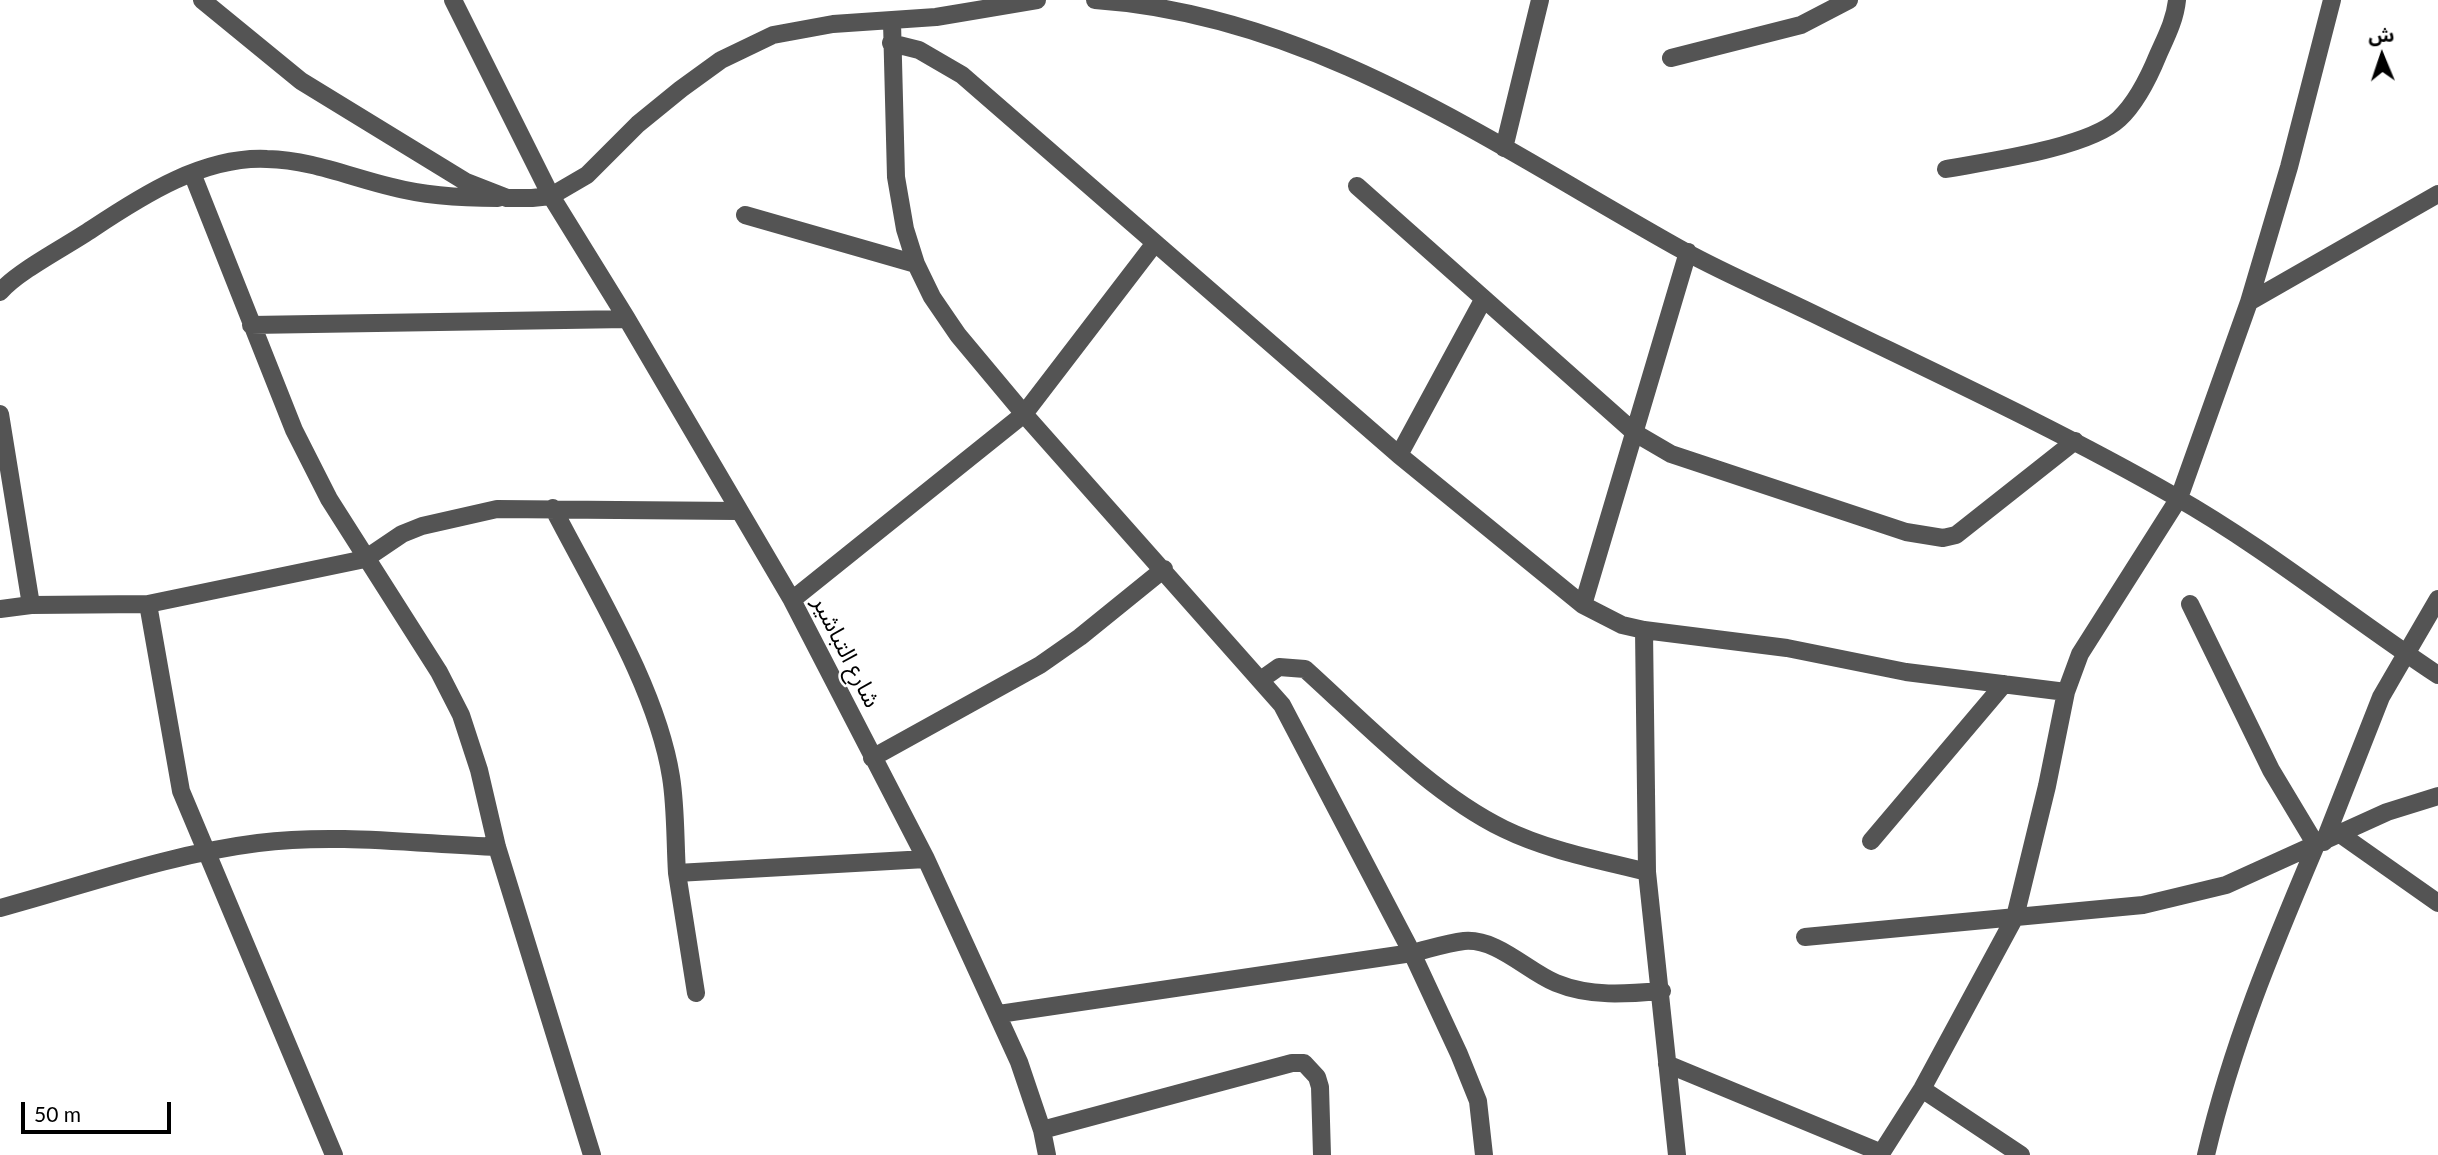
<!DOCTYPE html>
<meta charset="utf-8">
<style>
body{margin:0}
#map{position:relative;width:2438px;height:1155px;overflow:hidden;background:#fff;font-family:Lato,"Noto Sans Arabic",sans-serif}
canvas{display:block}
.north{position:absolute;left:2347px;top:21px;width:70px;height:70px;-webkit-text-stroke:5px #fff;paint-order:stroke;rotate:358deg;font-size:19px;font-weight:700;line-height:28px;text-align:center;color:#000}
.north::after{content:'';display:block;margin:auto;width:24px;height:32px;background:#000;clip-path:polygon(50% 0,100% 100%,50% 72%,0 100%)}
.scale{position:absolute;left:21px;top:1102px;width:150px;height:32px;box-sizing:border-box;border:4px solid #000;border-top:0;padding-left:9px;font-size:21px;line-height:24px;white-space:nowrap;color:#000;-webkit-text-stroke:5px #fff;paint-order:stroke}
</style>
<div id="map">
<canvas width="2438" height="1155"></canvas>
<div class="north">ش</div>
<div class="scale">50 m</div>
</div>
<script>
const g = document.querySelector('canvas').getContext('2d');
g.lineJoin = 'round';
function strokePath(path, color, width, dash) { g.strokeStyle = color; g.lineWidth = width; g.lineCap = dash ? 'butt' : 'round'; g.setLineDash(dash || []); g.stroke(path); }
function drawText(font, color, halo, rows, align = 'center') {
  g.font = font + ' Lato,"Noto Sans Arabic",sans-serif'; g.lineWidth = 5; g.setLineDash([]); g.textBaseline = 'middle'; g.strokeStyle = halo; g.fillStyle = color; for (const [text, x, y, turn = 0] of rows) {
    g.save(); g.translate(x, y); g.rotate((+turn || 0) * Math.PI / 180); g.textAlign = isNaN(turn) ? turn : align; if (halo) g.strokeText(text, 0, 0); g.fillText(text, 0, 0); g.restore();
  }
}
const minor = new Path2D(`
 M202 0 301 81 466 182 507 198H532L551 196 587 175 638 124 681 89 721 60 773 35 833 24 936 17 1037 0
 M453 0 551 196 627 319 792 600 926 859 1019 1062 1042 1130 1047 1155
 M1095 0C1315 15 1497 147 1684 251 1726 274 1771 293 1814 314 1935 373 2057 429 2174 496 2266 548 2350 617 2438 675
 M892 22 896 177 905 229 916 264 932 297 958 335 1024 414 1282 705 1412 953 1459 1054 1478 1101 1484 1155
 M891 43 919 50 962 75 1399 455 1583 605 1622 625 1644 630 1787 648 1906 672 2066 692
 M1671 58 1801 25 1849 0
 M1504 148 1540 0
 M1946 169C1989 161 2088 148 2119 119 2136 103 2149 77 2158 55 2166 37 2175 20 2177 0
 M192 173 294 430 329 499 439 672 461 715 479 770 497 847 592 1155
 M1357 186 1635 433 1671 454 1906 532 1943 538 1956 535 2075 441
 M745 215 916 264
 M0 292C18 271 67 246 92 229 143 195 204 156 267 159 311 160 350 177 392 187 426 196 463 198 498 198
 M2249 302 2438 194
 M251 325 627 319
 M0 414 31 605
 M1399 455 1483 300
 M553 508C594 588 657 688 671 777 676 808 675 841 677 873L926 859
 M792 600 1024 414 1155 243
 M148 604 181 791 334 1155
 M2190 604 2271 770 2316 845C2272 949 2232 1044 2206 1155
 M1583 605 1688 252
 M0 609 31 605 148 604 365 559 402 534 422 526 497 509 738 511
 M1644 630 1647 872 1677 1155
 M1262 679 1279 667 1305 669C1365 723 1432 794 1504 829 1549 851 1600 860 1647 872
 M872 758 1040 665 1080 637 1164 569
 M2340 834 2438 903
 M1871 841 2004 684
 M2324 842 2381 697 2438 599
 M677 873 696 993
 M0 908C85 885 170 854 258 843 336 833 418 844 497 847
 M1805 937 2143 905 2226 885 2387 812 2438 796
 M999 1014 1412 953C1429 949 1447 943 1464 941 1497 938 1527 971 1556 983 1590 997 1626 994 1662 991
 M1667 1064 1882 1153
 M1922 1089 2021 1155
 M1042 1130 1292 1063H1304L1317 1077 1320 1087 1322 1155
 M1880 1155 1922 1089 2015 917 2047 786 2066 692 2080 654 2179 498 2249 302 2289 167 2332 0`);
const streetNames = [
 ["شارع التباشير",846,652,63]
];
strokePath(minor, '#545454', 18);
drawText('23px', '#000', '#fff', streetNames);
</script>
